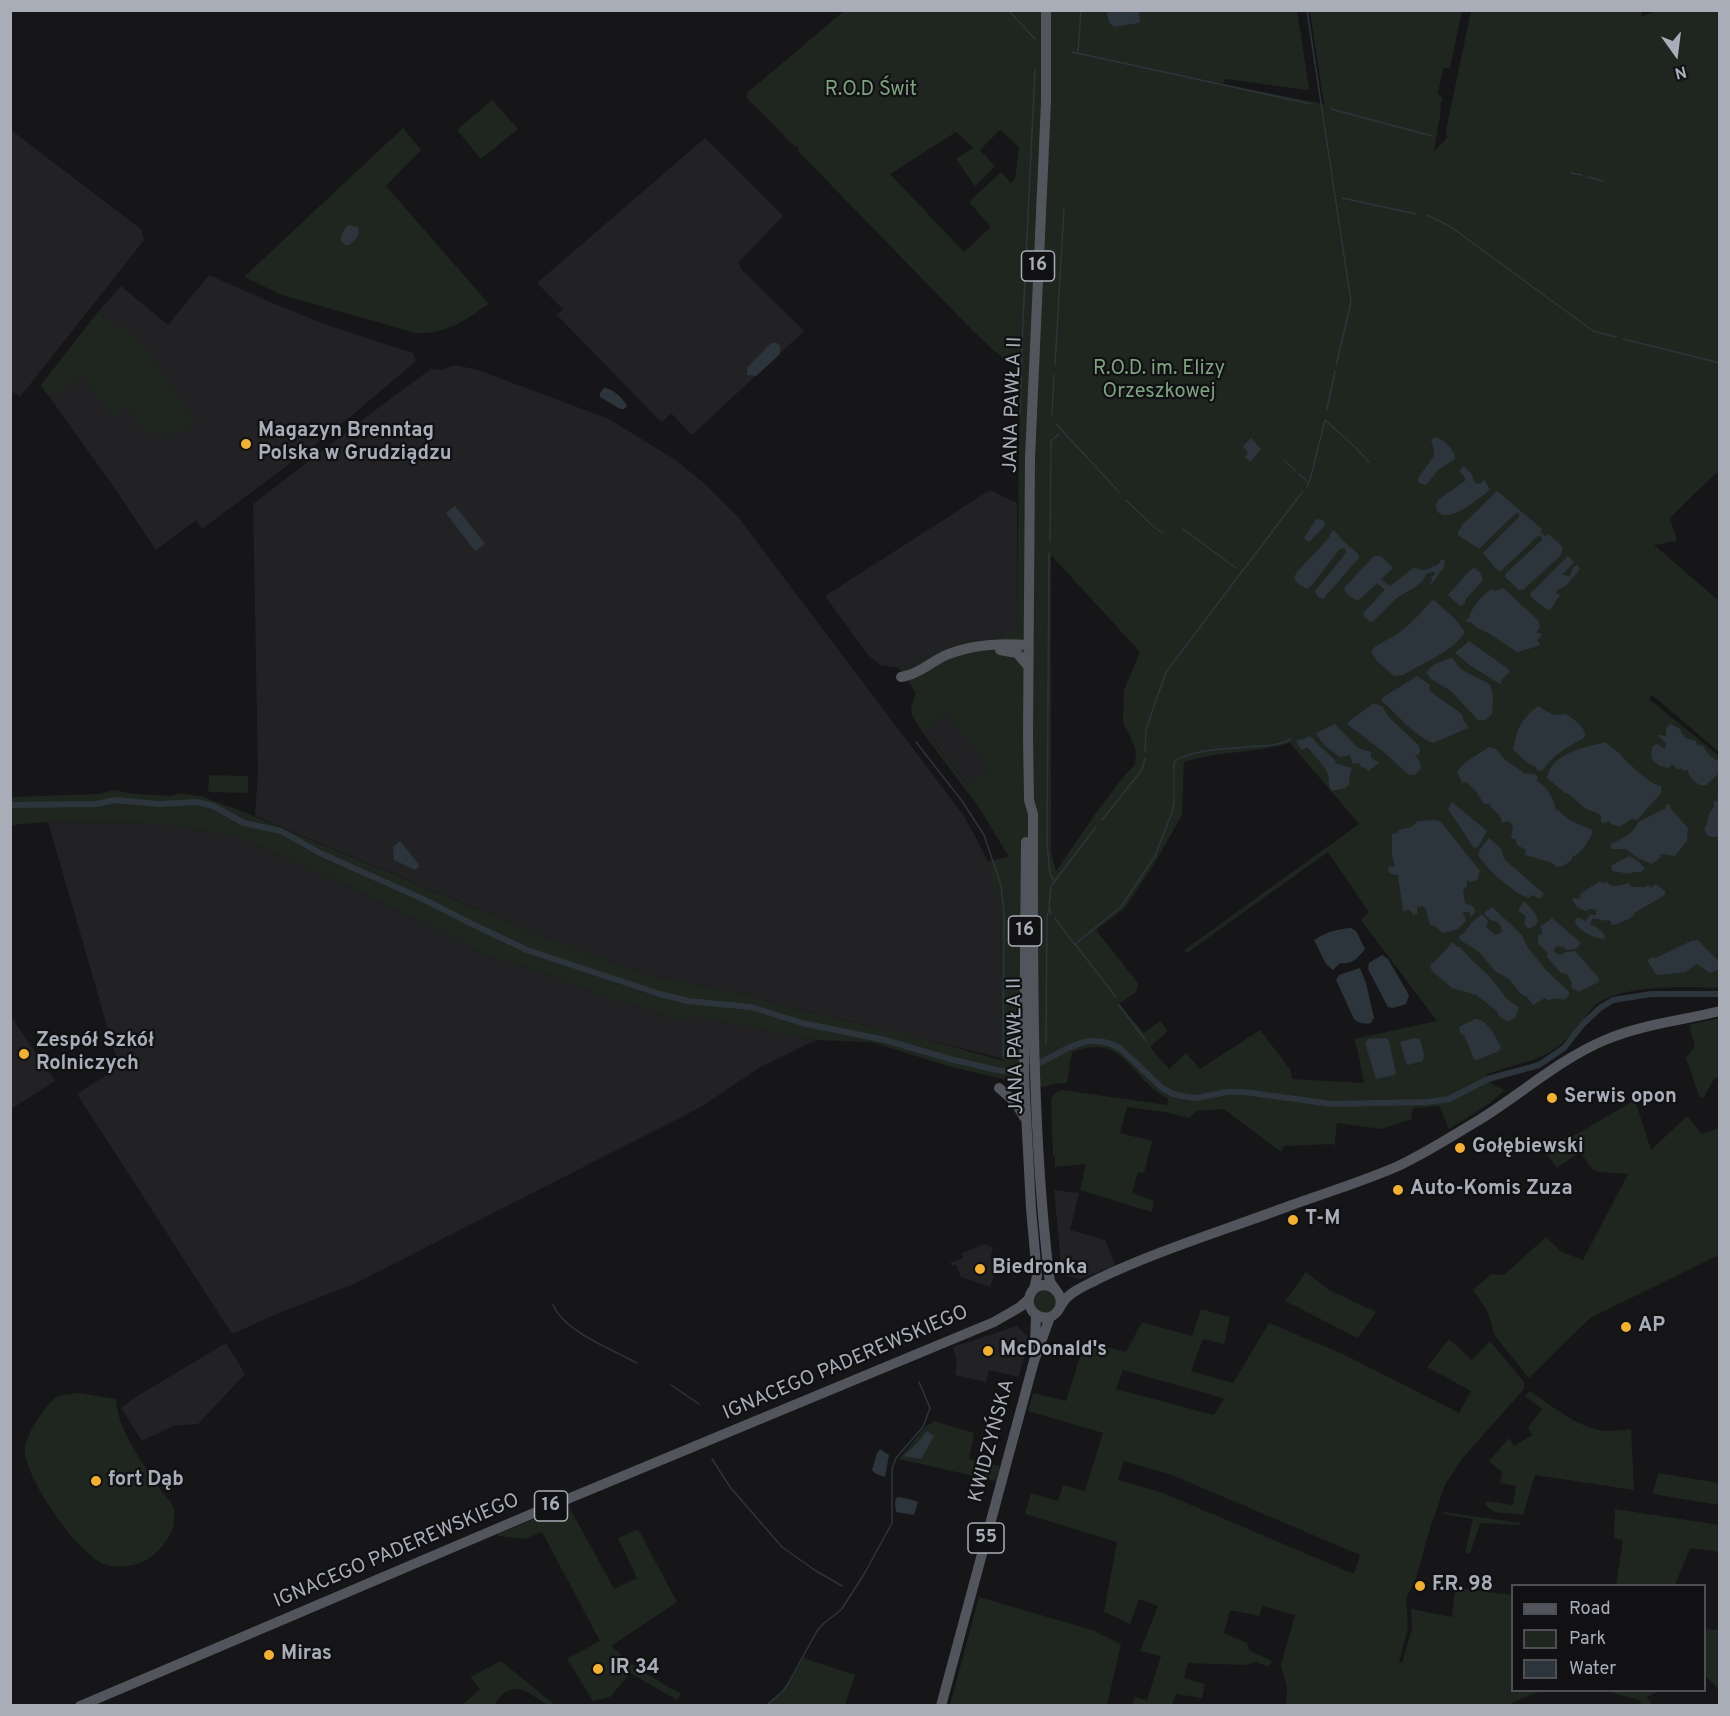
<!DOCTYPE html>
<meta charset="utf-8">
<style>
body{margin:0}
#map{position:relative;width:1730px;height:1716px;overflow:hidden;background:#161618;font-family:Overpass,sans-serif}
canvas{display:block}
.frame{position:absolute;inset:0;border:12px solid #a8adb8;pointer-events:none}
.legend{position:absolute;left:1511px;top:1584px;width:195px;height:108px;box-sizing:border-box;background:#111113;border:2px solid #4d4f55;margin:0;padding:8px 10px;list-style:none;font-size:18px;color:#a8adb8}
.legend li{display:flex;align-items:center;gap:12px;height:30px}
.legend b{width:30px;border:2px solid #4d4f55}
.north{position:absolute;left:1646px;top:24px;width:60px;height:60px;-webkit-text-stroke:4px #111113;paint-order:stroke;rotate:166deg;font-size:16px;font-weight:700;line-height:24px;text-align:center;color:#a8adb8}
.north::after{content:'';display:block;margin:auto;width:21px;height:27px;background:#a8adb8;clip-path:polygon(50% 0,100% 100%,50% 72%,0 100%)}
</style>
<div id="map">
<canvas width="1730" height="1716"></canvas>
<div class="frame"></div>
<ul class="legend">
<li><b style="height:8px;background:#53555c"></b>Road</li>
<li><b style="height:16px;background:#1e261f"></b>Park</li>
<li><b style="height:16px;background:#2c353c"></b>Water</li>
</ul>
<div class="north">N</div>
</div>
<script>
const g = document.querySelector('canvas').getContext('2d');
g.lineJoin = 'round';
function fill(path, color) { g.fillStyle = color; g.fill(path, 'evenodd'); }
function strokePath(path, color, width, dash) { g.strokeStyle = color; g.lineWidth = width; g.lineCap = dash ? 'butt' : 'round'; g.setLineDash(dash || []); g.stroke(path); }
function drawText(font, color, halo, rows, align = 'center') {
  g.font = font + ' Overpass,sans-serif'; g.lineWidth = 4.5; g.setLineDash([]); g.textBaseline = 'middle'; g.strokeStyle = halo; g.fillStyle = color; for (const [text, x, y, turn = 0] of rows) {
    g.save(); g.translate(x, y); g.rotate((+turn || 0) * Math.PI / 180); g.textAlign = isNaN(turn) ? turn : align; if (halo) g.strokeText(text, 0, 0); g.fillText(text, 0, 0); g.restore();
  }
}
const built = new Path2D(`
 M11 130 142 230 144 240 20 397 10 390Z
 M705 138 783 216 739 262 741 269 804 331 692 435 671 413 662 422 660 421 557 315 563 309 537 283Z
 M209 275 270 302 327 325 413 353 416 361 331 433 202 529 196 520 156 550 118 493 41 385 98 312 121 286 168 325Z
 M455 365 478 370 609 419 677 461 706 485 738 517 964 816 995 874 996 895 1000 913 1001 970V1058L838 1018 781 1005 746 994 652 976 549 939 255 816 258 771 253 504 382 405 431 369 442 370Z
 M990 490 1017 503V627L995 639 966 642 941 649 909 668H899L880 665 868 655 825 596Z
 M947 713 991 769 968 786 925 730Z
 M48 822 157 823 238 837 298 863 456 938 485 955 547 974 612 1000 650 1009 672 1019 698 1017 816 1040 759 1068 701 1107 354 1284 279 1313 232 1334 77 1094 119 1067Z
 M10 1015 55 1081 11 1109H10Z
 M1054 1190 1079 1193 1070 1230 1105 1240 1116 1265 1080 1279 1062 1275Z
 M985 1244 993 1248 990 1259 999 1262 990 1287 961 1277 956 1265 952 1266 950 1263 963 1258 962 1253Z
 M1017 1326 1028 1337 1019 1377 989 1370 986 1382 955 1375 957 1364 953 1347Z
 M226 1343 245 1374 198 1424 173 1426 142 1441 121 1408 134 1398Z`);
const green = new Path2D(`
 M1297 10 1309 88 1307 90 1225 79 1223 84 1324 104 1310 11H1462L1450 68H1443L1438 93 1443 99 1440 104 1441 110 1434 151 1447 138 1446 130 1471 11H1642L1641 17 1656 11H1719V471L1695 493 1670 518 1677 541 1654 545 1719 601V752L1652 695 1649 699 1719 756V988C1686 987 1621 984 1594 1006 1590 1010 1586 1016 1583 1020 1574 1032 1564 1044 1550 1052 1530 1064 1507 1065 1486 1075L1493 1085 1505 1090 1490 1103 1449 1129 1439 1106 1414 1108 1411 1114 1412 1119 1381 1129 1337 1123 1334 1149 1333 1144 1284 1146 1281 1152 1224 1109 1197 1111 1189 1118 1165 1112 1127 1107 1120 1133 1152 1141 1144 1173 1138 1172 1132 1193 1154 1201 1152 1212 1080 1190 1086 1164 1055 1167V1157L1053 1155 1051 1101C1052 1094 1055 1093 1062 1090L1167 1105 1168 1098C1159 1095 1152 1088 1145 1081 1121 1055 1110 1038 1072 1052L1067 1083 1053 1084 1045 1087 998 1078 948 1066 871 1042 816 1040 698 1017 672 1019 650 1009 612 1000 547 974 485 955 456 938 298 863 238 837 157 823 48 822 11 825V797L98 794 115 790 134 794 172 796 179 793 201 796 246 813 549 939 652 976 746 994 781 1005 917 1037 1004 1061 1001 1058V970L1000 913 988 861 1009 857 978 806 921 730 912 715 911 707 916 693 899 668H909L941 649 965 642 995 639 1017 627 1020 357 1011 364 992 349 972 330 798 151 799 149 797 146H794L747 98V93L844 11ZM1000 130 1019 147 1015 179 1011 183 1001 172 969 202 991 227 964 252 890 174 956 132 973 148 956 159 975 186 995 166 980 150ZM1051 555 1140 652 1124 690 1123 722 1136 750 1135 764 1120 781 1096 813 1056 871 1051 853ZM947 713 990 769 968 786 925 731ZM1290 743 1359 824 1184 950 1187 953 1328 852 1369 912 1361 920 1437 1021 1354 1039 1358 1052 1364 1083 1292 1079 1290 1069 1260 1030 1200 1069 1186 1053 1169 1069 1150 1047 1168 1031 1160 1021 1144 1033 1119 1004 1136 992 1138 983 1096 930 1124 909 1156 861 1182 815 1184 762C1218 751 1256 753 1290 743Z
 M492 100 518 129 481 159 457 130Z
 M403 128 421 150 386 186 489 304C463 321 448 334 416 333L282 295 244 277Z
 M98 312 142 342 196 423 169 438 161 427 149 435 128 408 112 417 83 376 49 397 41 385Z
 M209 775 248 776V793L208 792Z
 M1719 1018V1075L1712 1082 1704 1097 1700 1098 1686 1058 1695 1046 1689 1025Z
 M1635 1100 1651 1150 1687 1116 1702 1134 1719 1128V1255L1590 1318 1529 1378 1495 1336 1487 1310 1473 1290 1491 1274 1504 1275 1546 1237 1562 1252 1583 1260 1628 1174 1599 1172 1592 1169 1580 1152 1557 1168 1540 1146 1577 1134Z
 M1306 1272 1329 1290 1376 1312 1358 1338 1285 1301Z
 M1042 1289 1057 1294 1055 1310 1043 1314 1033 1305 1034 1295Z
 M1201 1309 1230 1317 1224 1344 1203 1339 1191 1371 1233 1383 1269 1323 1345 1355 1459 1413 1471 1391 1427 1367 1449 1339 1472 1360 1490 1341 1524 1382V1389L1461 1460 1445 1485 1430 1528 1416 1578 1406 1599 1408 1628 1399 1662 1402 1663 1412 1629 1411 1609 1452 1617 1455 1588 1512 1595V1690L1540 1691 1507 1705H1286L1287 1687 1281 1665 1295 1615 1263 1606 1259 1616 1230 1610 1224 1633 1247 1643 1249 1650 1272 1661 1269 1667 1256 1662 1246 1665 1188 1663 1184 1678 1205 1684 1202 1698 1176 1694 1172 1705H1132L1135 1697 1147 1700 1161 1656 1140 1651 1158 1606 1139 1599 1130 1624 1104 1612 1117 1542 1025 1514 1031 1493 1058 1501 1063 1485 1085 1491 1103 1433 1028 1411 1033 1393 1066 1401 1085 1341 1126 1352 1142 1322 1192 1336ZM1123 1370 1223 1398H1224L1214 1415 1116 1389ZM1124 1461 1172 1475 1360 1555 1354 1574 1163 1493 1118 1480Z
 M1530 1391C1553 1406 1578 1429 1607 1431 1615 1431 1623 1430 1631 1429L1634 1490 1535 1475 1523 1515 1495 1512 1485 1505 1486 1501 1513 1505 1516 1486 1500 1483 1502 1472 1489 1461 1509 1438 1514 1446 1532 1435 1528 1427 1542 1409 1525 1396Z
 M79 1393 116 1399C117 1430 145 1466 162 1492 166 1496 171 1501 173 1506 175 1511 174 1519 174 1524 172 1536 160 1550 151 1557 140 1565 121 1569 107 1565 80 1559 20 1472 25 1446 27 1434 47 1402 57 1397 63 1394 72 1394 79 1393Z
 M934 1421 974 1433 969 1459 1000 1466 996 1481 899 1459 925 1427Z
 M1658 1473 1719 1483V1505L1653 1494Z
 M568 1505 614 1589 637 1578 618 1538 638 1529 677 1602 611 1646 638 1669 681 1694 677 1700 630 1673 610 1697 593 1701 567 1659 600 1641 542 1532 525 1539 498 1536V1534Z
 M1615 1509 1719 1525V1552L1690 1548 1675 1585H1616L1623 1541 1614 1537Z
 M1444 1512 1521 1523 1520 1525 1480 1523 1470 1554 1465 1552 1473 1519 1443 1514Z
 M979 1597 1092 1630 1121 1644 1107 1705H950Z
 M1705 1629 1719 1630V1689L1705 1676Z
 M803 1658 855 1675 845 1705H767C784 1691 794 1677 803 1658Z
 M501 1661 555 1705C538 1706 528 1684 511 1690 502 1692 499 1697 495 1705H462L480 1689 470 1677Z
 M1606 1691 1659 1690V1691L1647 1697 1652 1705 1643 1706 1639 1700Z`);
const water = new Path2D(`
 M1109 10 1139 11 1140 21 1138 23 1114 27 1109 22 1107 13Z
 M348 225 358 227 359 233 356 239 349 245H345L341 240C341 234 344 230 348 225Z
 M771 343H777L780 346V354L756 376 747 375V368Z
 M604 388C612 388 623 398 627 406L624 409H620L600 397V393Z
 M1434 437C1443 438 1455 450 1455 459L1438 470 1426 485 1419 483 1418 478 1434 456V450L1431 440Z
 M1251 438 1261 449 1250 462 1245 457 1248 453 1243 446Z
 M1464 466 1472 475 1475 483 1481 484 1484 479 1490 490C1481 497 1450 523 1439 513 1435 509 1435 505 1438 500L1465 481V478L1459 471Z
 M1497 491 1542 529 1540 532 1545 536 1548 534 1563 547 1561 555 1523 590H1519L1505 577V574L1542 540 1540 535 1538 536 1501 571H1498L1483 553 1519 517V513H1516L1479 549 1458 535V532L1462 525Z
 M455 506 485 544 475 551 446 513Z
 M1316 519 1323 520 1325 523 1324 527 1309 542 1304 538Z
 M1334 530 1343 541 1358 554 1359 558 1323 599 1317 596 1315 591 1346 553 1345 549 1343 548 1339 550 1312 585 1307 589 1297 583 1294 577 1297 572 1328 539 1332 531Z
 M1374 556H1381L1393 568 1359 600C1353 600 1346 594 1344 588Z
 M1568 556 1574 562 1562 575 1570 576 1573 567 1577 565 1580 569 1567 585 1557 590 1556 593 1560 595 1551 609 1548 610C1542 605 1533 601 1530 594Z
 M1441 560H1445L1444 568C1437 574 1437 579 1431 584L1430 583 1432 580 1431 577 1436 574 1433 572 1426 574C1423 586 1406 591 1397 598 1389 605 1381 614 1373 622L1369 621 1363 616 1364 612 1384 591V587L1392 585 1413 568C1417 568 1420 570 1424 570 1430 570 1432 565 1438 565Z
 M1474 568 1480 572 1483 580 1465 600V604L1460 606 1448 595 1470 570Z
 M1503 588 1538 620 1540 627 1536 633H1540L1542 635 1537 640 1540 644 1539 646 1517 652 1490 634 1477 628 1471 622H1466L1467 619 1470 618 1469 616C1474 605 1481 597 1491 589L1494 591Z
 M1432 600 1435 601 1455 619 1465 632C1454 651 1421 664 1403 675L1394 676 1376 660 1371 651C1377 643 1388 640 1396 635 1410 625 1421 613 1432 600Z
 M1469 641 1507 668 1510 672 1501 680 1502 683 1500 684 1471 666 1455 653Z
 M1450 658H1452C1455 661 1458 666 1461 669 1466 673 1488 682 1490 685 1494 692 1493 706 1492 714L1485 720H1478L1451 691 1431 679 1426 672 1433 665Z
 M1417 676 1430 685 1429 689 1432 693 1462 714 1464 723H1466L1468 728 1433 743C1413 735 1398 715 1382 701V698Z
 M1374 703 1383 707 1387 715 1419 746 1420 750 1419 755H1415L1420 762 1421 768 1416 774 1409 775 1385 753 1348 725V722Z
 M1538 706 1553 715 1566 714C1574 720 1586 726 1585 737 1568 747 1553 754 1542 771L1537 770 1536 767 1529 764 1513 750C1517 729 1521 719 1538 706Z
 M1335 724 1358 748 1371 752V757L1379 763 1368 771 1365 768 1361 767 1359 763 1353 764 1350 755 1340 757 1324 745 1316 734 1318 732Z
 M1670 724 1680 729C1683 739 1687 738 1696 741L1697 745 1703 746 1709 755 1719 762V773L1706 785H1699L1692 779 1687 770 1684 771 1681 768 1678 770 1672 764 1669 768 1660 766 1652 760 1651 753 1653 746 1657 744 1664 748 1666 747V743L1658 736 1659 735 1666 736V728Z
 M1309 736 1313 738 1318 745 1334 759 1337 764 1352 768 1349 777 1350 783 1345 788 1332 791C1327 784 1330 779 1327 772 1324 766 1312 752 1307 747L1302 750 1295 740 1299 741V739L1302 740Z
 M1605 742C1611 747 1622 754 1625 760 1636 769 1647 783 1661 786V793L1637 820 1632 819 1619 827 1611 824 1609 821 1604 823 1601 822V816L1598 813 1586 809 1570 795 1565 793 1547 778C1552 752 1584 748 1605 742Z
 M1489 747C1499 748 1501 757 1508 762 1514 767 1519 768 1524 773L1535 774 1538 777 1537 781C1548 788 1553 797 1556 810L1560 811C1567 822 1582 824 1593 831 1589 841 1582 853 1572 857V860L1563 866 1557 867 1550 862 1525 855 1526 850 1517 845 1516 840 1511 838 1513 826 1509 821 1502 823C1502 813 1493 813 1490 804H1484L1475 790 1466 782 1462 783 1457 772C1465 760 1478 755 1489 747Z
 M1719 796V837C1716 837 1711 837 1708 836L1704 829 1706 827 1709 814 1714 807 1713 801 1718 802 1717 799Z
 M1452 802 1487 831 1478 847 1474 848 1448 809Z
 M1669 804 1671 809 1688 828 1687 841 1675 856 1661 854 1660 858 1652 864 1638 858 1626 849H1611V844C1621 839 1635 833 1638 822L1666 808 1665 805Z
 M1434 820 1440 821 1480 871 1477 880 1472 882 1467 881V886L1463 890 1465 903 1474 907 1475 912 1471 917 1469 912H1463L1466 921 1458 929 1443 933 1435 926 1430 925 1426 910 1423 906 1417 907V914L1413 915 1410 910 1403 911 1398 875C1393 874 1390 876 1388 870L1389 867 1395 866 1392 855V834L1397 833 1399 830 1411 827 1418 821Z
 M1489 838 1502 850 1504 859 1544 894 1539 899 1533 895 1528 898C1511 891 1488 870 1478 855L1479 851Z
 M400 841 420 866 415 870 394 860 393 847Z
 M1630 856 1640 863 1645 869 1641 872H1632L1631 874 1612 871 1611 866 1617 862Z
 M1600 881 1602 883 1607 882C1613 889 1621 885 1629 883L1632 887H1646L1648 884 1651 888 1656 884 1665 891V895L1634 913V915L1629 919 1614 925H1612L1610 920C1603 922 1598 918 1592 919L1590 925C1596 925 1602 931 1605 936L1604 939C1596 939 1578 931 1575 922L1577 917 1586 921 1590 915H1596V910L1594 909H1588L1586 911C1578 909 1575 906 1572 899L1574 897 1576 899 1581 898 1580 894Z
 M1524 901 1535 913 1538 921 1535 926 1528 929 1524 924 1526 916 1518 911Z
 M1492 907 1522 935 1528 948 1546 970 1569 992V995L1564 1000 1557 998 1548 1000 1545 998 1533 1005 1527 997 1521 994 1509 979 1496 972 1479 952 1460 940 1459 936 1464 933 1472 922 1482 914 1488 921 1486 927 1495 935 1502 932 1501 927 1498 922 1490 920 1484 913Z
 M1552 918 1581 943 1576 949 1566 950 1564 947 1558 946 1554 949V952L1560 955 1566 952 1575 951 1599 978V982L1580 991 1574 990 1571 986 1572 983 1567 974 1561 973 1546 956 1548 954 1538 943V935L1542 934 1541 925H1543Z
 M1351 928 1356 931 1365 949C1358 958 1352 965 1340 963L1333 970 1326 964 1314 940C1326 932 1337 929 1351 928Z
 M1693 940 1694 941 1698 940 1719 962V969L1710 973 1697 964 1685 972 1658 975 1655 973 1647 960 1653 957 1656 958Z
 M1453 942 1457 947H1460L1469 957 1491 978 1507 999 1518 1007 1519 1011H1517L1516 1017 1508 1022 1499 1016 1497 1011 1476 995 1452 988 1432 971 1430 966Z
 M1382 955 1388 959 1409 995 1406 1004 1393 1008 1388 1007 1368 969 1369 963Z
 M1360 968 1366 983 1374 1018 1371 1023C1364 1024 1360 1024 1354 1019L1336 980 1339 975Z
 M1475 1019C1488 1019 1495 1037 1501 1047L1499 1051 1477 1060 1474 1059 1464 1035 1460 1033 1459 1027Z
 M1386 1038 1389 1041 1396 1073 1395 1075 1376 1079 1365 1043 1368 1039Z
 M1414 1038 1420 1039 1424 1055 1423 1061 1408 1065 1406 1063 1400 1042Z
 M927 1431 934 1436 921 1459 904 1456 920 1440Z
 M880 1449 889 1455 885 1477 876 1474 872 1470 877 1453Z
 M897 1497 909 1499 918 1502 914 1515 896 1512 895 1502Z`);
const stream = new Path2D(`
 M1008 10 1035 39
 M1307 10 1351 302 1336 366
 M1072 52 1311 104
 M1078 52 1081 10
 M1331 109 1432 136
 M1571 173 1582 175
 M1588 177 1603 181
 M1342 198 1416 214
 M1427 215 1451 227 1593 331 1616 337
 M1623 339 1720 363
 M1055 364 1064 209
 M1327 409 1335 371
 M1052 415 1054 375
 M1020 416 1023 320 1035 70
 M1056 424 1119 492
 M1285 461 1296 471
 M1299 474 1308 482
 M1307 487 1310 480 1325 420 1355 447 1369 462
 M1126 500 1154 527 1163 533
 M1183 529 1236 568
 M1050 542 1051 441 1059 434
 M1049 553 1047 844 1050 874 1055 882
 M916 742 962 801 984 835 1001 885 1004 913 1003 1056
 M1145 752 1146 729 1166 672 1303 491
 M1102 820 1142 770 1145 758
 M1051 914 1049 906 1051 886 1096 827
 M1055 918 1074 944
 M1116 997 1075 944 1121 907 1155 856 1172 812 1174 802V762C1192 747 1248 748 1273 745 1279 744 1285 742 1291 739
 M1119 1005 1146 1041
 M1046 1043 1047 917 1049 910
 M553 1305C565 1332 611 1349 637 1363
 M671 1385 699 1404
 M712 1459 730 1487 782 1547 816 1571 842 1586
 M766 1706 784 1690 789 1682 817 1631 824 1623 841 1610 863 1576 892 1523V1469L896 1458 923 1427 930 1408 919 1382`);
const canal = new Path2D(`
 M1379 581 1385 586
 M10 805 96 804 115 800 158 804 197 802 213 806 244 823 281 831 320 853 423 899 470 923 527 950 660 994 688 1001 751 1007 802 1023 885 1040 950 1059 997 1070 1006 1071 1024 1069
 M1034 1065C1065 1053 1084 1029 1120 1048L1162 1088 1173 1094 1182 1096 1197 1098 1227 1092H1244L1332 1104 1428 1102 1449 1099 1488 1079 1539 1065 1564 1048 1583 1024 1600 1008 1613 1000 1651 994H1720`);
const major = new Path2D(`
 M1046 10V102L1030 458 1028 736 1029 800 1033 814C1033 968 1031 1122 1049 1275L1050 1282 1055 1289
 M1000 650 1017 653 1028 666
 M901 677C917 675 930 663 944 656 969 645 1001 643 1028 645
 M1026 842 1024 1076 1031 1208 1037 1276 1034 1289
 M999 1088 1015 1102 1024 1117
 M1060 1307C1065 1287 1038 1276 1030 1295 1025 1307 1036 1320 1049 1317 1058 1315 1059 1307 1064 1301 1071 1291 1087 1285 1098 1279 1159 1250 1225 1230 1289 1206 1325 1193 1361 1182 1396 1167 1424 1154 1452 1136 1479 1120 1521 1094 1560 1059 1605 1040 1643 1024 1680 1021 1720 1011
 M1035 1345 1036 1315
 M80 1706 529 1515 994 1322 1020 1307 1029 1299
 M941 1706 1034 1361 1050 1317`);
const markers = [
 [246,444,6,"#f2b134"],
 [24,1054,6,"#f2b134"],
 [1552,1098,6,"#f2b134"],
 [1460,1148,6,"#f2b134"],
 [1398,1190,6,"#f2b134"],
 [1293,1220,6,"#f2b134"],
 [980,1269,6,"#f2b134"],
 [1626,1327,6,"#f2b134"],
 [988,1351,6,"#f2b134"],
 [96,1481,6,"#f2b134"],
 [1420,1586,6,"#f2b134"],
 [269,1655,6,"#f2b134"],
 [598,1669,6,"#f2b134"]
];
const shields = [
 [1038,266,33],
 [1025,931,33],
 [551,1506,33],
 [986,1538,36]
];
const shieldNames = [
 ["16",1038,266],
 ["16",1025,931],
 ["16",551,1506],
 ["55",986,1538]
];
const parkNames = [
 ["R.O.D Świt",871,91],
 ["R.O.D. im. Elizy",1159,370],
 ["Orzeszkowej",1159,393]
];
const streetNames = [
 ["JANA PAWŁA II",1014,405,-88],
 ["JANA PAWŁA II",1017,1046,-91],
 ["IGNACEGO PADEREWSKIEGO",846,1364,-23],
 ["KWIDZYŃSKA",993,1441,-75],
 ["IGNACEGO PADEREWSKIEGO",397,1552,-23]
];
const poiNames = [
 ["Magazyn Brenntag",258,432],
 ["Polska w Grudziądzu",258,455],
 ["Zespół Szkół",36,1042],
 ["Rolniczych",36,1065],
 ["Serwis opon",1564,1098],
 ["Gołębiewski",1472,1148],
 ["Auto-Komis Zuza",1410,1190],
 ["T-M",1305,1220],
 ["Biedronka",992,1269],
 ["AP",1638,1327],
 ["McDonald's",1000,1351],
 ["fort Dąb",108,1481],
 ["F.R. 98",1432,1586],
 ["Miras",281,1655],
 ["IR 34",610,1669]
];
fill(built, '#222225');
fill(green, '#1e261f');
fill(water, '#2c353c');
strokePath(stream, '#2c353c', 1.5);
strokePath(canal, '#2c353c', 6);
strokePath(major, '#53555c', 10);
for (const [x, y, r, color] of markers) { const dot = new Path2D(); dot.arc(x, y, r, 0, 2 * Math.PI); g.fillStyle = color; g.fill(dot); strokePath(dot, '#111113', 2); }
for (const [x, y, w] of shields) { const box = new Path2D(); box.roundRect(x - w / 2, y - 15, w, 30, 4.5); g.fillStyle = '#111113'; g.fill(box); strokePath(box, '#a8adb8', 1.5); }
drawText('bold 18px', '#a8adb8', null, shieldNames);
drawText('20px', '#7fa381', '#111113', parkNames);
drawText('20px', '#a8adb8', '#111113', streetNames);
drawText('bold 20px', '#a8adb8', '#111113', poiNames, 'left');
</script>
